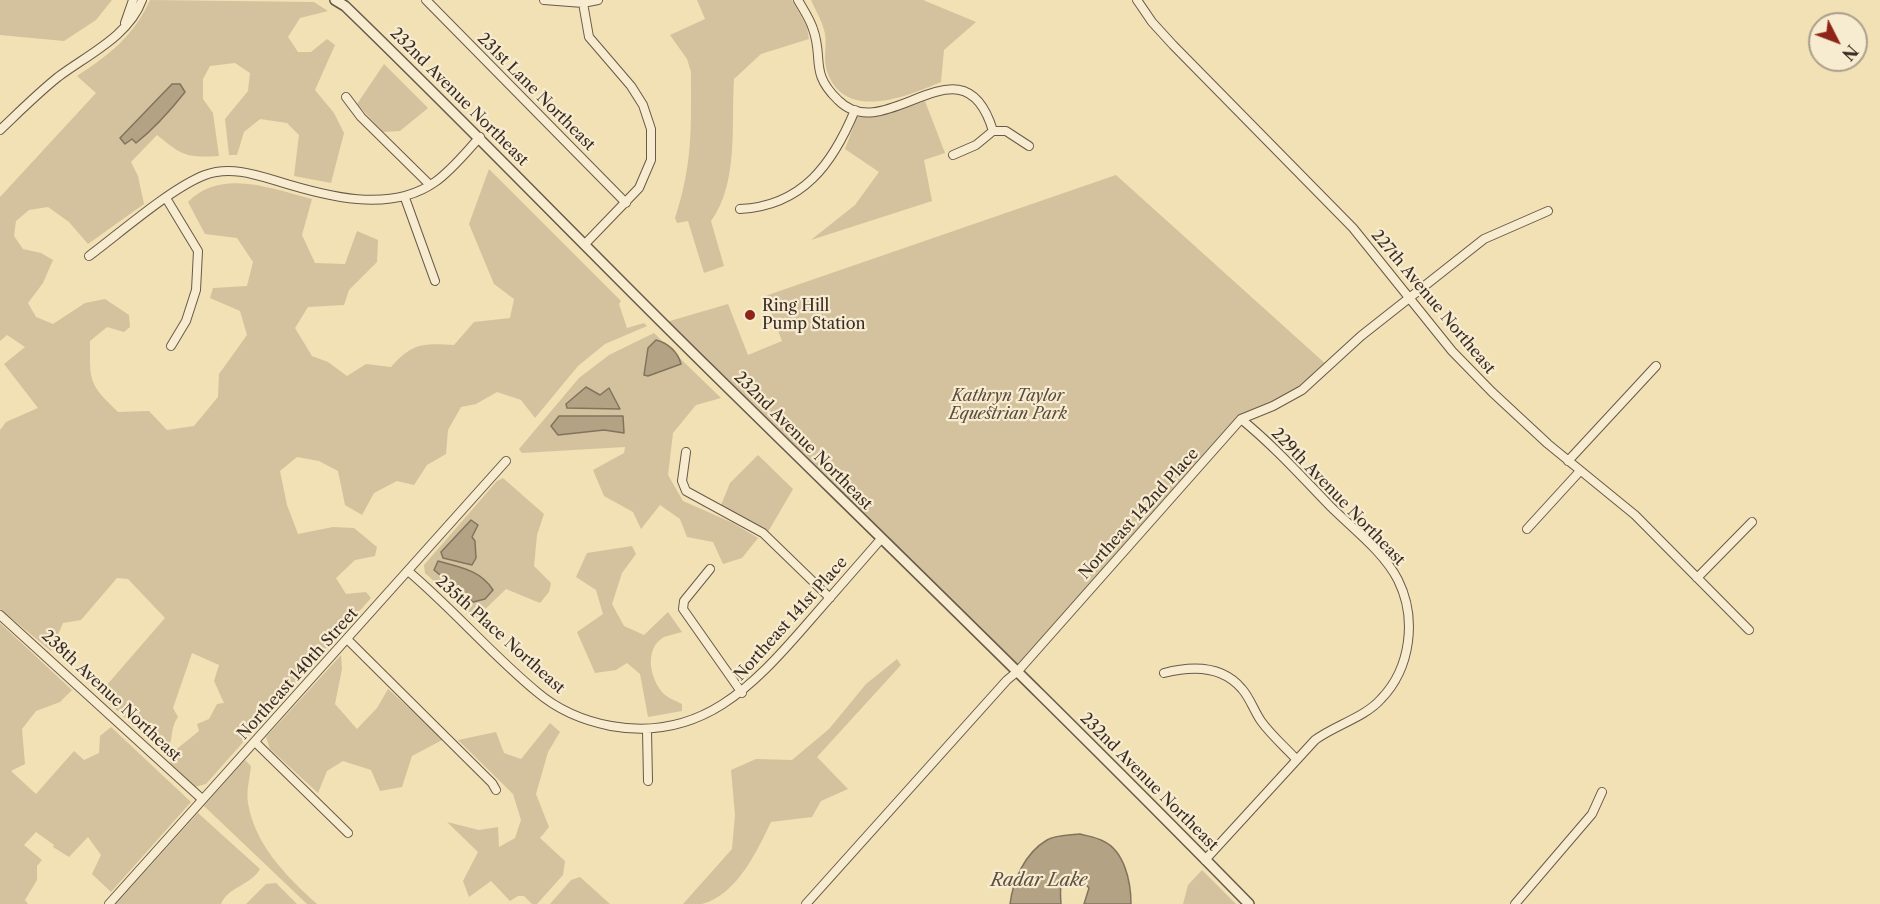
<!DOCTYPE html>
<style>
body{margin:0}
#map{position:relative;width:1880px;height:904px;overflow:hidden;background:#f2e1b5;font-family:"Libre Caslon Text",serif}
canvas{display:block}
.north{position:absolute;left:1808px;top:12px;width:60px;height:60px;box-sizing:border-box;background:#f7eccf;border:2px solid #ab9f8b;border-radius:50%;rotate:132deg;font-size:16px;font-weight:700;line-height:24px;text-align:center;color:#3a2c26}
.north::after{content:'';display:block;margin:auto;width:21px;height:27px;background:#8f2418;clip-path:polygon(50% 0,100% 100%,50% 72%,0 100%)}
</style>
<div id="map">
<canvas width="1880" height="904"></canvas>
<div class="north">N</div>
</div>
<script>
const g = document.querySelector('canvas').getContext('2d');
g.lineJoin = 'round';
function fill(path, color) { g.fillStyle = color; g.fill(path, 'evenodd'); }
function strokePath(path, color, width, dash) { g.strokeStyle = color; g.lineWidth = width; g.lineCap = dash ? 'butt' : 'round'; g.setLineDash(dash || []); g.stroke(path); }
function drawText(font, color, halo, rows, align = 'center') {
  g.font = font + ' "Libre Caslon Text",serif'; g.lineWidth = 4.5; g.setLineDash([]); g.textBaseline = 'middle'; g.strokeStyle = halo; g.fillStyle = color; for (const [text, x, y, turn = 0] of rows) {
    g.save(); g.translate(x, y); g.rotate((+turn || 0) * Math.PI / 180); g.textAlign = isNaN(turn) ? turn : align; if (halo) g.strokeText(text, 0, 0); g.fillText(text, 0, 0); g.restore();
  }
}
const green = new Path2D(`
 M0 0H112L96 20 64 41 0 35Z
 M150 0 314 2 328 11 300 18 288 37 298 52H311L327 39 335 45 315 90 334 113 344 133 331 183 294 176 299 135 287 123 260 119 244 132 237 155H229L225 119 248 91 250 73 235 63 210 66 203 79V99L213 113 219 156C185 158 182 155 157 135L131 162 138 176 144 204 88 244 69 222 48 207 29 210 16 221 14 236 23 249 41 253 53 260 43 283 28 303 36 317 53 324 85 303 105 299 129 315 130 327 124 332 107 327 90 341C90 382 88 383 118 412L149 411 167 430 194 426 218 397 219 374 247 335 240 311 210 298 213 288 247 286 253 262 237 238 205 234 188 202C222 168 271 189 312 199L302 235 315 263 345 264 357 231 378 240 377 262 349 290 344 305 308 307 295 328 312 356 328 362 347 376 366 364 391 367C412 343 423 343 454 345L474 322 510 318 514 299 494 284 469 224 489 169 621 301 619 304 627 328 644 323 647 326 605 344 578 366 535 418 521 400 497 392 476 404 461 407 448 430 446 454 427 465 414 485 397 481 374 493 362 515 345 505 338 471 319 461 297 457 280 471 287 505 298 534 333 527 354 528 377 547 375 556 355 560 336 578 346 594 366 592 371 598 206 784 195 787 170 763 178 748 199 731 197 724 209 719 217 704 224 703 214 681 219 665 192 653 173 708 178 717C169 729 174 742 166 755L99 694 165 618 128 579 117 578 81 620 63 623 51 651 0 609V430L6 422 38 408 4 364 25 347 7 335 0 341V197L96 93 77 76C109 55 134 36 150 0Z
 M697 0H792L807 27 809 39 761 54 734 79C731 124 739 183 711 221L724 266 704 273 688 221 677 223 675 218C693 163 691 128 691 72L687 59 670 35 705 19Z
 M811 0H923L976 22 944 50 941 82C908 96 844 123 827 71 823 59 827 46 825 34 823 23 816 11 811 0Z
 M384 64 428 108 400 131 383 132 357 104Z
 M925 101 945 153 924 160 932 201 811 240 855 205 879 172 845 149 857 117 884 115Z
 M1116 175 1328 366 1302 390 1241 419 1018 671 663 323 728 304 748 355 782 341 765 296Z
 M654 333 721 398 696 405 673 433 668 475 683 501 733 523 758 538 742 558 723 564 713 542 687 537 680 519 660 505 641 529 633 512 604 496 593 470 624 453 625 447 522 453 519 449 579 378 609 355Z
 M758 455 793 489 768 532 721 505 730 483Z
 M503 478 544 514 537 535 534 566 551 583 549 592 540 603 506 589 475 619 425 573 424 565 497 481Z
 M632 546 636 554 622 573 612 604 624 626 644 635 668 612 682 632C676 634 669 635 664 637 643 649 650 681 665 695 670 699 677 701 682 704V711L648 717 640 674 627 663 616 670 595 673 577 632 603 614 596 590 576 577 587 553Z
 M0 623 72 690 60 702 36 711 22 729 25 764 11 771 36 794 74 751 84 760 99 753 100 736 111 727 191 802 111 892 92 874 101 855 88 837 69 857 53 847 54 845 36 832 24 845 42 860 37 866V880L25 900 28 904H0Z
 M341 655 342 669 335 704 357 729 377 708 388 689 444 739 412 756 402 787 380 791 371 770 343 761 327 771 318 793 270 749 266 737Z
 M897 659 901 665 817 757 848 789 821 801 812 817 771 822C757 851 737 895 702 904 697 904 689 904 683 904L732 849 735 815 731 770 756 759 792 760 829 729 866 684Z
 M550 723 560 732 548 752 536 794 549 827 540 838 565 861 563 875 537 904H532L524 896H518L510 901 491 881 469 897 463 881 478 852 447 822 479 830 498 827 499 847 515 838 521 820 513 794 458 740 496 732 504 753 521 759Z
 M245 760 251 766C250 777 246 791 248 803 255 845 286 876 317 904H307L204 806Z
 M198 813 260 869C250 886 229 886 221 904H116Z
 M1202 870 1236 904H1183L1188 885Z
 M580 877 610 904H550L571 880Z
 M276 883 297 904H246L266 884Z`);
const water = new Path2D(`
 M172 84H180L185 92C170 111 155 128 136 143L132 139 125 144 120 138Z
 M656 340C668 343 678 352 681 364L648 376 644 375 648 348Z
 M586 387 600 395 609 388 620 409 567 408 566 404Z
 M559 416H623L624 433 604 430 558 435 551 426Z
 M471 520 478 525 472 537 475 541 476 558 472 565 443 558 441 552Z
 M438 561C459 567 481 570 493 590L485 599 473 602 434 570Z
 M1080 834C1087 836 1096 837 1103 841 1125 851 1131 883 1131 904H1084L1089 888 1077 875C1058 874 1060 890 1061 904H1010C1013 880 1025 853 1047 840 1055 835 1070 835 1080 834Z`);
const minor = new Path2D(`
 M426 0 626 203
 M544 0 583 3 598 0
 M798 0C803 9 810 19 813 29 824 59 809 72 838 100 886 149 963 31 993 131
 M1137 0 1152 22 1173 45 1353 228 1452 351 1492 392 1548 444 1635 515 1749 630
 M583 3 589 37 631 86 643 105 651 129V160L639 188 585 244
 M125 23 133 0
 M346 97 361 117 430 185
 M0 130C19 112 38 93 58 77 87 55 129 36 142 0
 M953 155 976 145 993 131H1006L1029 146
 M166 198 198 251 196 290 186 321 171 346
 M405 198 435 281
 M740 209C803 206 833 163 855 110
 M89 256C120 233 171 188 205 175 229 166 254 174 277 181 325 196 390 214 435 182 452 170 466 152 480 137
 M686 452 682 481 686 491 763 533 830 598
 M1568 461 1656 366
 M1527 529 1580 471
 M710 569 684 601 683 609 742 693
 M408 571C453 609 492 655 537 692 558 710 585 721 611 726 701 742 753 686 806 625 831 596 856 568 881 539
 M1697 578 1752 522
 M0 615 202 799
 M347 639 492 783 496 790
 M1164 673C1191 666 1222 665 1242 689 1250 698 1254 711 1261 721 1271 735 1285 747 1296 759
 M647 730 648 781
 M255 742 348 833
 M1205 860 1315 740C1335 725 1364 718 1381 699 1411 668 1417 618 1398 580 1384 552 1352 528 1330 506 1301 476 1273 445 1241 419
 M109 904 506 461
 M806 904 1007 680 1018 671 1241 419 1273 406 1302 390 1361 336 1484 239 1548 211
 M1515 904 1592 814 1602 792`);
const tertiary = new Path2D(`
 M335 0 345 6C468 125 586 248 708 368 889 546 1071 722 1249 904`);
const markers = [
 [750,315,6,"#8f2418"]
];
const streetNames = [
 ["231st Lane Northeast",536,92,45],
 ["232nd Avenue Northeast",459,97,45],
 ["227th Avenue Northeast",1433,302,50],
 ["232nd Avenue Northeast",803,441,45],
 ["229th Avenue Northeast",1338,497,46],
 ["Northeast 142nd Place",1139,514,-48],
 ["Northeast 141st Place",791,619,-48],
 ["235th Place Northeast",500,635,42],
 ["Northeast 140th Street",298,674,-48],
 ["238th Avenue Northeast",111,696,43],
 ["232nd Avenue Northeast",1149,782,45]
];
const poiNames = [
 ["Ring Hill",762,306],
 ["Pump Station",762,324]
];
const parkNames = [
 ["Kathryn Taylor",1008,396],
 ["Equestrian Park",1008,414]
];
const waterNames = [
 ["Radar Lake",1039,881]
];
fill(green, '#d3c29d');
fill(water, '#b3a384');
strokePath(water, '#83735e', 1.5);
strokePath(minor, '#68594a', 10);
strokePath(tertiary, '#68594a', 12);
strokePath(minor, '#f7eccf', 8);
strokePath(tertiary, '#f7eccf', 9);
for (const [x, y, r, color] of markers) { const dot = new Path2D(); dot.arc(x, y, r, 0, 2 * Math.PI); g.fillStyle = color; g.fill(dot); strokePath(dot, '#f7eccf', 2); }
drawText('16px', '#3a2c26', '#f7eccf', streetNames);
drawText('16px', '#3a2c26', '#f7eccf', poiNames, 'left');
drawText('italic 16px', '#594a3e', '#f7eccf', parkNames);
drawText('italic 18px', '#5e5042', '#f7eccf', waterNames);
</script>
